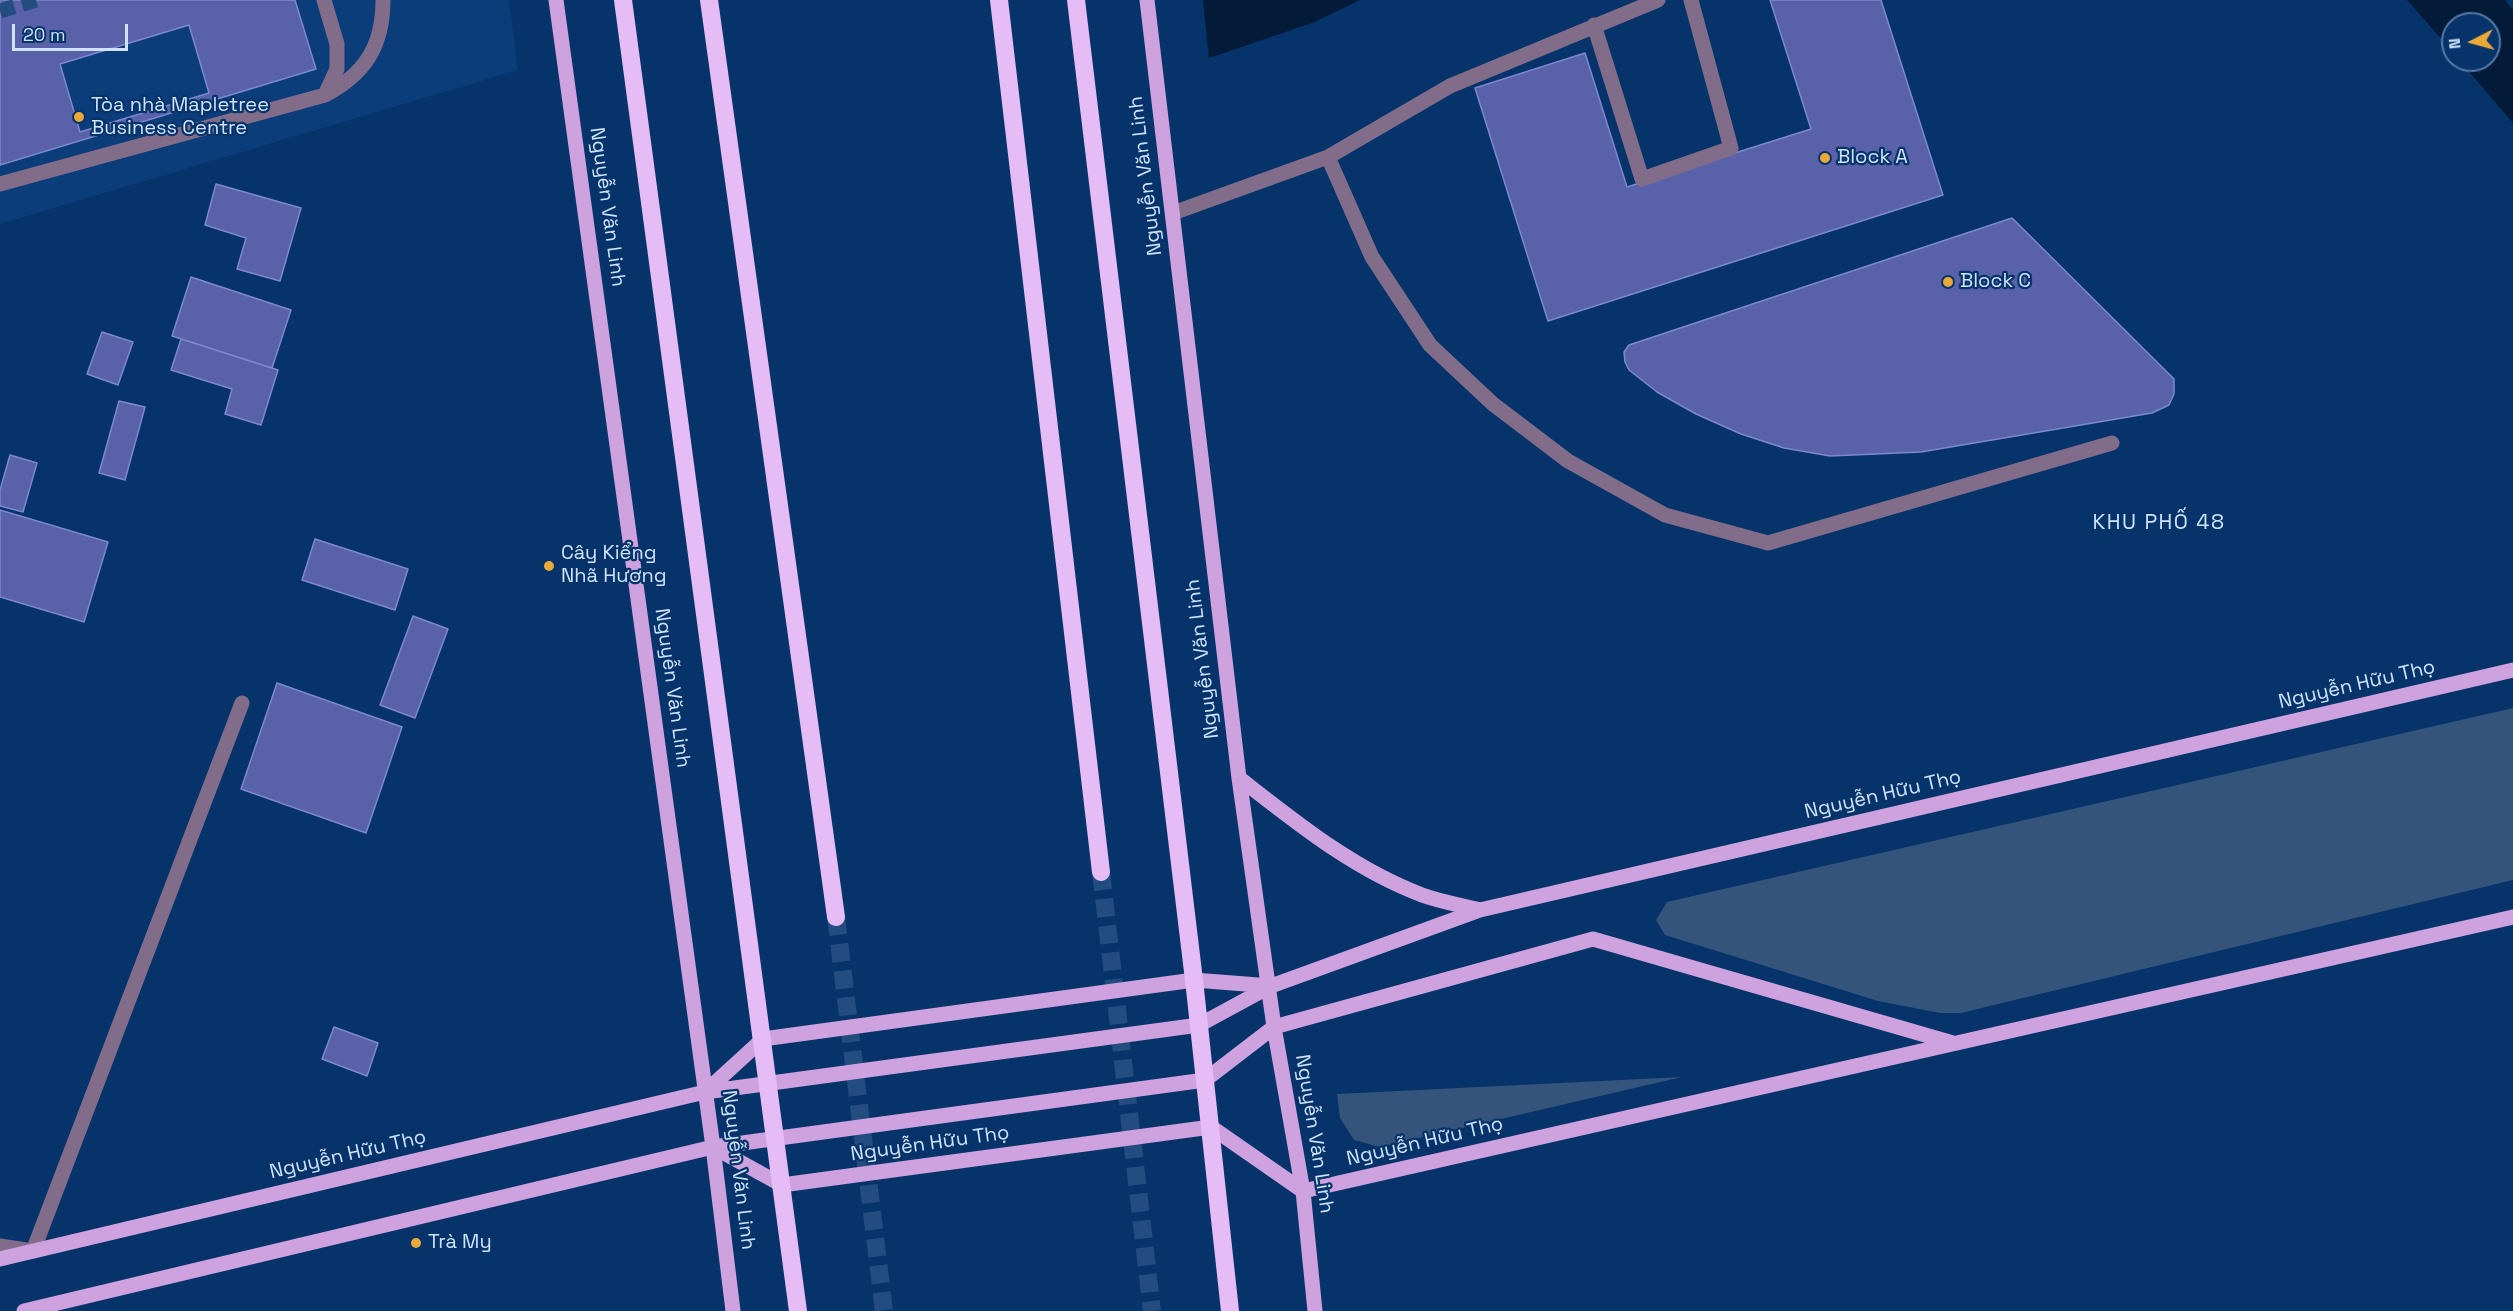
<!DOCTYPE html>
<meta charset="utf-8">
<style>
body{margin:0}
#map{position:relative;width:2513px;height:1311px;overflow:hidden;background:#05336a;font-family:"Space Grotesk",sans-serif}
canvas{display:block}
.north{position:absolute;left:2441px;top:12px;width:60px;height:60px;box-sizing:border-box;background:#05336a;border:2px solid #5679a5;border-radius:50%;rotate:264deg;font-size:16px;font-weight:700;line-height:24px;text-align:center;color:#cfe3fe}
.north::after{content:'';display:block;margin:auto;width:21px;height:27px;background:#eba93a;clip-path:polygon(50% 0,100% 100%,50% 72%,0 100%)}
.scale{position:absolute;left:12px;top:24px;width:116px;height:27px;box-sizing:border-box;border:3px solid #cfe3fe;border-top:0;padding-left:8px;font-size:18px;line-height:21px;white-space:nowrap;color:#cfe3fe;-webkit-text-stroke:4px #05336a;paint-order:stroke}
</style>
<div id="map">
<canvas width="2513" height="1311"></canvas>
<div class="north">N</div>
<div class="scale">20 m</div>
</div>
<script>
const g = document.querySelector('canvas').getContext('2d');
g.lineJoin = 'round';
function fill(path, color) { g.fillStyle = color; g.fill(path, 'evenodd'); }
function strokePath(path, color, width, dash) { g.strokeStyle = color; g.lineWidth = width; g.lineCap = dash ? 'butt' : 'round'; g.setLineDash(dash || []); g.stroke(path); }
function drawText(font, color, halo, rows, align = 'center') {
  g.font = font + ' "Space Grotesk",sans-serif'; g.lineWidth = 4.5; g.setLineDash([]); g.textBaseline = 'middle'; g.strokeStyle = halo; g.fillStyle = color; for (const [text, x, y, turn = 0] of rows) {
    g.save(); g.translate(x, y); g.rotate((+turn || 0) * Math.PI / 180); g.textAlign = isNaN(turn) ? turn : align; if (halo) g.strokeText(text, 0, 0); g.fillText(text, 0, 0); g.restore();
  }
}
const built = new Path2D(`
 M0 0H509L518 70 0 224Z`);
const green = new Path2D(`
 M2513 708V880L1961 1013H1940L1878 1001 1665 935 1656 920 1667 902Z
 M1682 1077 1380 1147 1354 1140 1340 1118 1337 1094Z`);
const water = new Path2D(`
 M1203 0H1360L1312 23 1209 58Z
 M2407 0H2505L2513 10V123L2459 60H2489V24H2453V52Z`);
const building = new Path2D(`
 M0 0H295L316 69 0 165Z
 M1770 0H1881L1943 195 1548 321 1475 88 1585 53 1627 187 1811 129Z
 M189 25 209 93 80 132 60 64Z
 M216 184 301 208 280 281 237 269 246 238 205 225Z
 M2012 218 2174 379V394L2169 405 2152 413 1921 452 1830 456 1784 448 1741 434 1696 414 1657 392 1629 370 1625 362 1624 352 1629 345Z
 M191 277 291 310 272 368 172 336Z
 M102 332 133 342 118 385 87 374Z
 M181 339 278 370 261 425 225 414 232 389 171 370Z
 M119 401 145 407 125 480 99 473Z
 M10 455 37 463 23 512 0 506V490Z
 M0 510 108 542 84 622 0 597Z
 M315 539 408 569 395 610 302 580Z
 M413 616 448 629 415 718 380 705Z
 M277 683 402 727 366 833 241 789Z
 M334 1027 378 1043 367 1076 322 1059Z`);
const minorTunnel = new Path2D(`
 M0 11 36 0`);
const highwayTunnel = new Path2D(`
 M1101 872 1152 1311
 M836 917 884 1311`);
const minor = new Path2D(`
 M324 0 337 44V69L325 95
 M1594 25 1642 179 1731 148 1691 0
 M1328 157 1372 257 1430 345 1493 404 1568 461 1665 515 1768 543 2112 443
 M0 184 325 95C365 74 383 46 383 0
 M1173 213 1328 157 1450 86 1658 0
 M0 1246 33 1251 242 703`);
const major = new Path2D(`
 M556 0 713 1147 733 1311
 M1147 0 1239 778 1274 1027 1303 1191 1315 1311
 M1239 778C1297 823 1353 869 1422 895 1441 902 1461 905 1480 910
 M705 1092 763 1039 1194 980 1271 986
 M713 1147 782 1185 1211 1127 1303 1191 2513 917
 M0 1259 705 1092 1199 1025 1271 986 1480 910 2513 670
 M24 1311 713 1147 1205 1080 1274 1027 1593 939 1953 1043`);
const highway = new Path2D(`
 M623 0 798 1311
 M709 0 836 917
 M999 0 1101 872
 M1076 0 1194 980 1230 1311`);
const markers = [
 [79,117,6,"#eba93a"],
 [1825,158,6,"#eba93a"],
 [1948,282,6,"#eba93a"],
 [549,566,6,"#eba93a"],
 [416,1243,6,"#eba93a"]
];
const poiNames = [
 ["Tòa nhà Mapletree",91,106],
 ["Business Centre",91,129],
 ["Block A",1837,158],
 ["Block C",1960,282],
 ["Cây Kiểng",561,554],
 ["Nhã Hương",561,577],
 ["Trà My",428,1243]
];
const streetNames = [
 ["Nguyễn Văn Linh",1146,176,-97],
 ["Nguyễn Văn Linh",607,207,82],
 ["Nguyễn Văn Linh",1203,659,-97],
 ["Nguyễn Hữu Thọ",2357,685,-13],
 ["Nguyễn Văn Linh",672,688,82],
 ["Nguyễn Hữu Thọ",1883,795,-13],
 ["Nguyễn Văn Linh",1314,1134,81],
 ["Nguyễn Hữu Thọ",1425,1142,-13],
 ["Nguyễn Hữu Thọ",930,1144,-8],
 ["Nguyễn Hữu Thọ",348,1155,-13],
 ["Nguyễn Văn Linh",738,1170,83]
];
const neighbourhoodNames = [
 ["KHU PHỐ 48",2159,523]
];
fill(built, '#0a3d7a');
fill(green, '#35547c');
fill(water, '#031a39');
fill(building, '#5962a9');
strokePath(building, '#7d88ce', 1.5);
strokePath(minorTunnel, '#234d80', 15, [15, 8]);
strokePath(highwayTunnel, '#234d80', 18, [18, 9]);
strokePath(minor, '#816d8a', 15);
strokePath(major, '#cda2de', 15);
strokePath(highway, '#e5bcf6', 18);
for (const [x, y, r, color] of markers) { const dot = new Path2D(); dot.arc(x, y, r, 0, 2 * Math.PI); g.fillStyle = color; g.fill(dot); strokePath(dot, '#05336a', 2); }
drawText('20px', '#cfe3fe', '#05336a', poiNames, 'left');
drawText('20px', '#cfe3fe', '#05336a', streetNames);
g.letterSpacing = '1.5px';
drawText('21px', '#cfe3fe', '#05336a', neighbourhoodNames);
g.letterSpacing = '0px';
</script>
